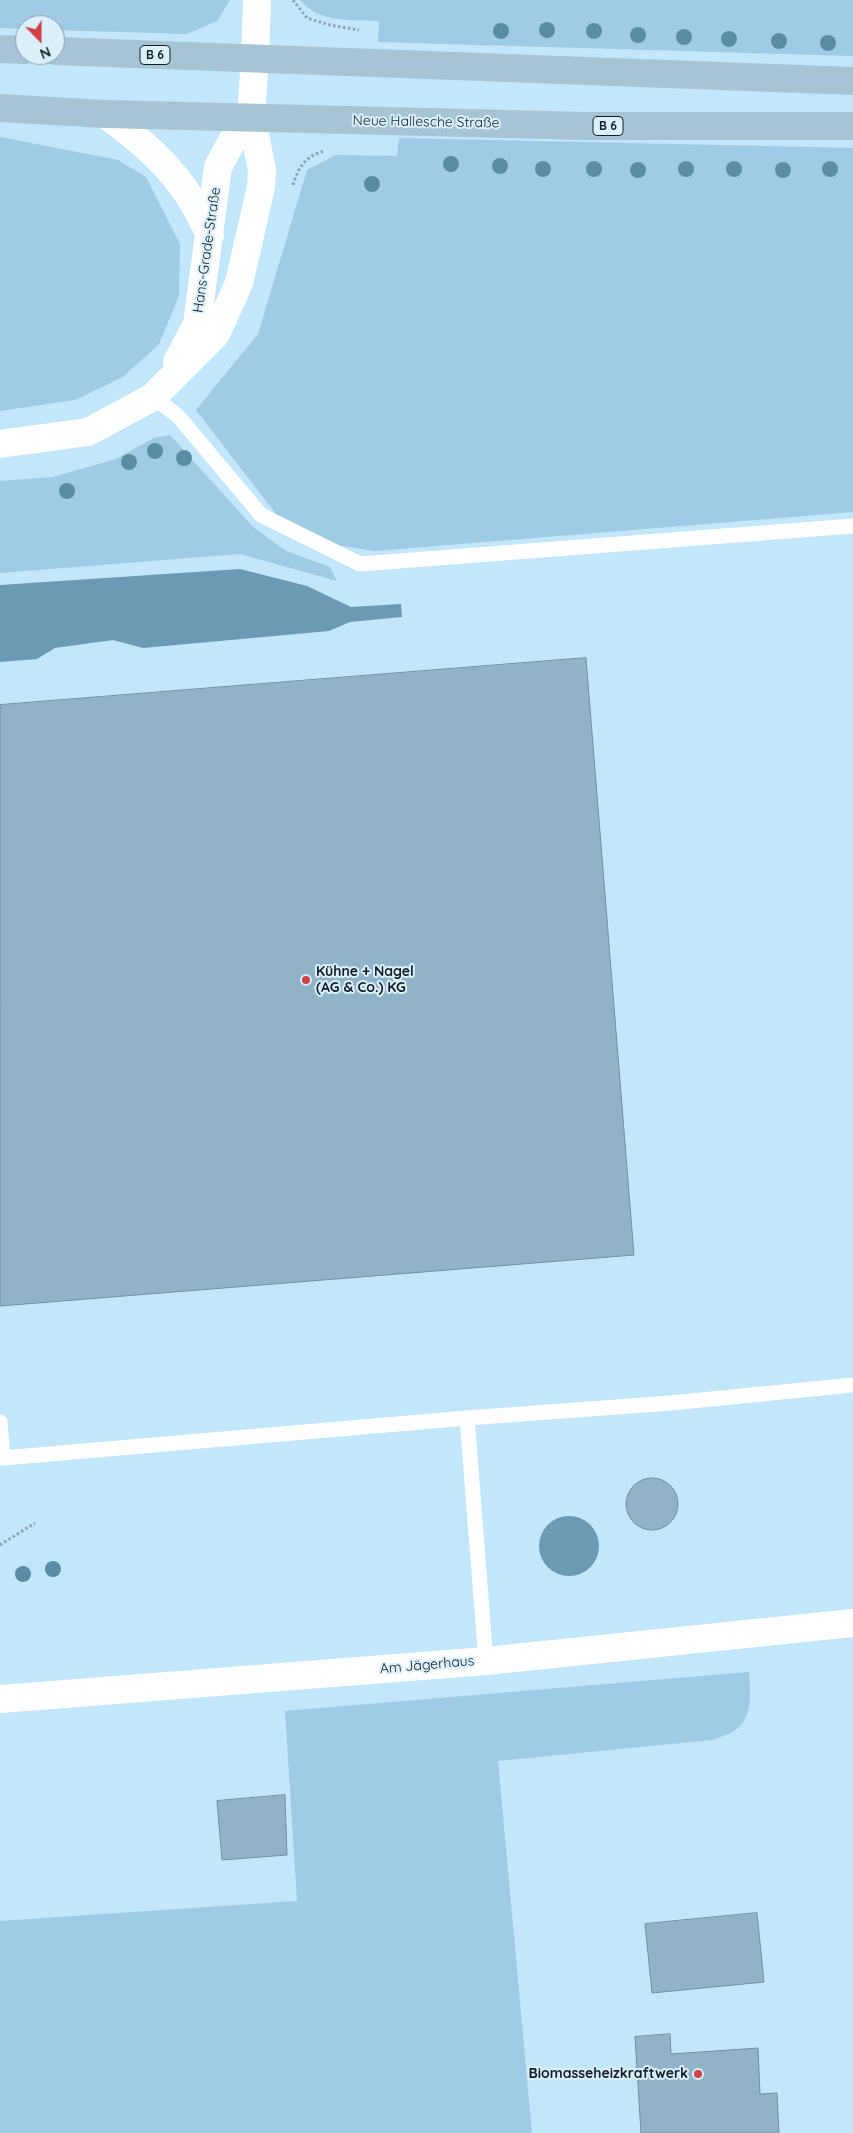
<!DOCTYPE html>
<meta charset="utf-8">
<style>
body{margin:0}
#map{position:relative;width:853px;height:2133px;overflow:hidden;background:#c2e6fa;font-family:Quicksand,sans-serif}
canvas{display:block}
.north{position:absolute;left:15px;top:15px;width:50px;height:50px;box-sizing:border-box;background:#dbf0fd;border:1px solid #8b9ca7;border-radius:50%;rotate:158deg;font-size:14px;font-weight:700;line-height:20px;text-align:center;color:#121f27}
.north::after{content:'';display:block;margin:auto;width:18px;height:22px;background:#d04043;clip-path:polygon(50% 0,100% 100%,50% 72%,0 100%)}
</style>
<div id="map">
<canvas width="853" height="2133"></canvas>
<div class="north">N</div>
</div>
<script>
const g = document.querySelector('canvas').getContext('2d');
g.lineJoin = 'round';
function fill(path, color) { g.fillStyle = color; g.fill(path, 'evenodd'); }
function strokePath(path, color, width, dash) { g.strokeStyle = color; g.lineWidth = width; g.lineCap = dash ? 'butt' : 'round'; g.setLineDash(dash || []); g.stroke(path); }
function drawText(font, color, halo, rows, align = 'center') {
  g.font = font + ' Quicksand,sans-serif'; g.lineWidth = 4; g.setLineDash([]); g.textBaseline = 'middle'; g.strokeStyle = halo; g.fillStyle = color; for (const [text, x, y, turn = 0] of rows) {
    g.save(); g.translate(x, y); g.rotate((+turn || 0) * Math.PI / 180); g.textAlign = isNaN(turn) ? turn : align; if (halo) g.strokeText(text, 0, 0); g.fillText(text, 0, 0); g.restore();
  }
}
const green = new Path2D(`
 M0 0H230L217 21 187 34 55 30V25H25V29L0 28Z
 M300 0H853V56L378 42 379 21C349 19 321 24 300 0Z
 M0 137 118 160 146 177 180 244 179 296 159 344 123 377 75 400 0 411Z
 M399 138 853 148V512L375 551 323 543 279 518 196 410 258 334 307 170 336 155 397 156Z
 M170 435 252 526 286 551 330 567 337 581 240 554 0 573V481L53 477 116 459 154 438Z
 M749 1672C750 1692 754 1718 734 1731 728 1735 719 1737 712 1740L498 1761 532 2133H0V1921L297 1901 285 1711Z`);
const water = new Path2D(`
 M240 569 307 586 351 607 401 604 402 617 350 622 329 631 143 648 113 640 55 648 37 659 0 662V585Z
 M539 1546a30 30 0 1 1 60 0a30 30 0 1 1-60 0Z`);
const building = new Path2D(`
 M586 658 634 1255 0 1306V705Z
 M626 1504a26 26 0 1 1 52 0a26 26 0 1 1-52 0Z
 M285 1795 287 1855 222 1860 217 1801Z
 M757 1913 764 1982 652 1993 645 1924Z
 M670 2034 671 2054 758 2048 760 2094 777 2093 779 2133H641L635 2037Z`);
const path = new Path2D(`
 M293 0 307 18 330 25 359 30
 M293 185C299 166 305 157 324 151
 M0 1545 35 1523`);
const service = new Path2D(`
 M153 397 178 416 261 515 360 564 853 526
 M467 1418 486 1661
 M0 1422 3 1458 467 1418 671 1403 853 1385`);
const minor = new Path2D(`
 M255 58 257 0
 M0 1699 486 1661 853 1623`);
const tertiary = new Path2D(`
 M105 114C139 139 172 166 194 204 200 214 205 225 210 235
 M177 362 197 324 218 167 232 141 251 117
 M0 444 88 432 153 397 216 334 239 283 261 187 262 169 251 117 255 58`);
const primary = new Path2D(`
 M0 49 25 50
 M55 51 853 81
 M0 108 105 114 587 126H853`);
const trees = [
 [547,30],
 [501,31],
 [594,31],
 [638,35],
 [684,37],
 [729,39],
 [779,41],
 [828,43],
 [451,164],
 [500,166],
 [543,169],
 [594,169],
 [686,169],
 [734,169],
 [830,169],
 [638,170],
 [783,170],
 [372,184],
 [155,451],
 [184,458],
 [129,462],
 [67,491],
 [53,1569],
 [23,1574]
];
const markers = [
 [306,980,5,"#d04043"],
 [698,2074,5,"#d04043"]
];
const shields = [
 [155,55,30],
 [608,126,30]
];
const shieldNames = [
 ["B 6",155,55],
 ["B 6",608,126]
];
const streetNames = [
 ["Neue Hallesche Straße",426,122,1],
 ["Hans-Grade-Straße",207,250,-82],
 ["Am Jägerhaus",427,1665,-5]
];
const poiNames = [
 ["Kühne + Nagel",316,972],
 ["(AG & Co.) KG",316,988],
 ["Biomasseheizkraftwerk",688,2074,"right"]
];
fill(green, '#a0cbe4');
fill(water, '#6c9ab4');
fill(building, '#91b3c7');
strokePath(building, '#7091a4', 1);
strokePath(path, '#89a5b6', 3, [2.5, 2.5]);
strokePath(service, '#fff', 15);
strokePath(minor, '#fff', 28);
strokePath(tertiary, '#fff', 28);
strokePath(primary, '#a7c4d5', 28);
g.fillStyle = '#5a8da5';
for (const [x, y] of trees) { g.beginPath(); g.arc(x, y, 8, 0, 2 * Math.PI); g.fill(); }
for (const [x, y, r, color] of markers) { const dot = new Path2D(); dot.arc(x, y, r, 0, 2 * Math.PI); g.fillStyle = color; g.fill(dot); strokePath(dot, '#dbf0fd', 2); }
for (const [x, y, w] of shields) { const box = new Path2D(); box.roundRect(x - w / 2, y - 9.5, w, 19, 4); g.fillStyle = '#dbf0fd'; g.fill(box); strokePath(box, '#121f27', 1); }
drawText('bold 12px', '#121f27', null, shieldNames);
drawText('14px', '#121f27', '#dbf0fd', streetNames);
drawText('bold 14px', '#121f27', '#dbf0fd', poiNames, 'left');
</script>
